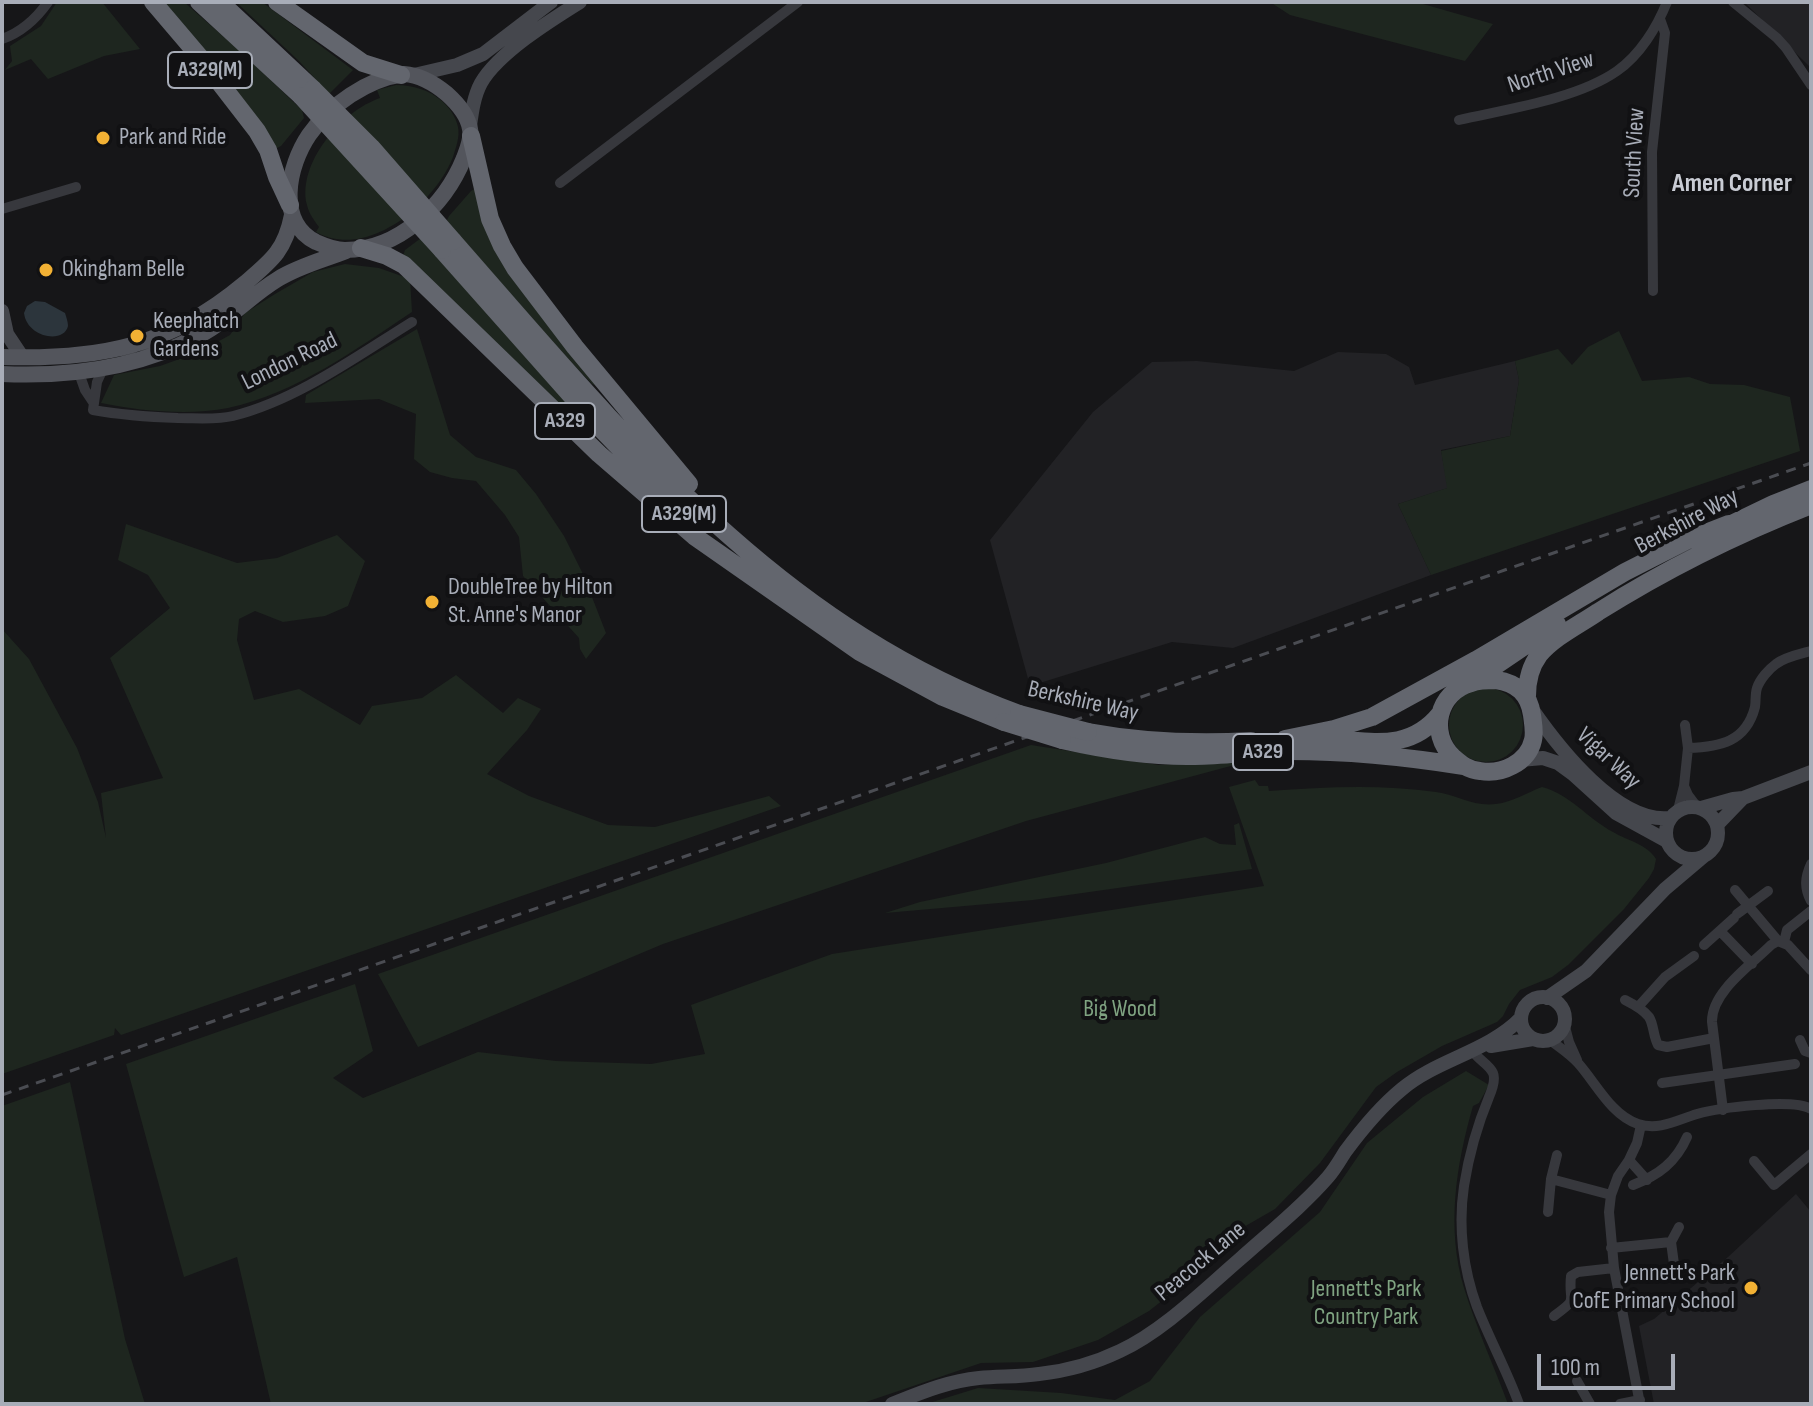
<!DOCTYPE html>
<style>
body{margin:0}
#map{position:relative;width:1813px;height:1406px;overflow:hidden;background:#161618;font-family:"Sofia Sans Condensed",sans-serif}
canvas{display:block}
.frame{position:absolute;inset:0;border:4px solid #a8adb8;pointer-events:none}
.scale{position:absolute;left:1537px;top:1354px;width:138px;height:36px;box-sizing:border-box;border:4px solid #a8adb8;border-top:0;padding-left:10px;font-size:24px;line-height:28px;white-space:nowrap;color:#a8adb8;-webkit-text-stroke:6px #111113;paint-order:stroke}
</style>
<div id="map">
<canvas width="1813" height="1406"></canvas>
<div class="frame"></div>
<div class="scale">100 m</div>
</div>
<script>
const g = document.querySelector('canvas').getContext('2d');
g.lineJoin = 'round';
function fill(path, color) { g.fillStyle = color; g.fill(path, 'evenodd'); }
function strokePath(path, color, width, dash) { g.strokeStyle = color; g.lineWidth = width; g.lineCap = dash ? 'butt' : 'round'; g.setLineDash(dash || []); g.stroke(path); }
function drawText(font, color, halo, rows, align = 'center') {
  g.font = font + ' "Sofia Sans Condensed",sans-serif'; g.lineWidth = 8; g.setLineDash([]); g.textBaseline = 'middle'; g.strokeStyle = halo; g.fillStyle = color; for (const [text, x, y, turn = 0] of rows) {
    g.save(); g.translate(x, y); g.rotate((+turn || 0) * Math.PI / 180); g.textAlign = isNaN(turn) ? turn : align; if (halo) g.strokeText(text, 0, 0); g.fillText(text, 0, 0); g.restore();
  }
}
const built = new Path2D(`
 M1744 2H1811V68Z
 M1338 352 1386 354 1409 367 1415 385 1515 361 1519 380 1510 436 1441 450 1448 488 1398 504 1431 575 1233 648 1172 642 1030 686 990 540 1093 412 1152 362 1197 361 1294 371Z
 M1796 1194 1811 1212V1404H1654L1639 1326 1654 1319 1728 1257Z`);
const green = new Path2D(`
 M57 2H102L140 49 104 56 48 79 31 59 5 70 12 61 10 46 41 26Z
 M162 2H184L240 51 302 110 304 118 281 146 277 148 273 147Z
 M236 2H262L353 70 329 94 299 61Z
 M1270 2H1416L1493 24 1465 61 1290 15Z
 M396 85C413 85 429 90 442 101 449 107 456 117 458 127 460 137 456 147 453 157 435 203 368 261 316 232L319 227C314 220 309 214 307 205 297 163 342 111 380 98L377 90Z
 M474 189 597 386 592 384 571 362 449 224 447 220 449 216 471 191Z
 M421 238 591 429V432L589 433 403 256 405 250Z
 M345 264 379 268 410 279 412 312C356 349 295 394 228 408 189 416 139 411 101 403L114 375 160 366 199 352 230 335 245 313 275 294 313 272Z
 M417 329 450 435 476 457 516 470 536 494 564 536 583 574 606 633 586 659 580 649 579 638 523 576 519 537 505 515 476 481 452 478 430 472 414 459 416 414 379 399 305 403 306 395Z
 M1619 331 1642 381 1689 377 1710 384 1744 385 1790 397 1800 451 1431 575 1398 504 1447 488 1441 451 1510 436 1519 380 1515 361 1558 349 1572 365 1588 347Z
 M126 524 237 563 277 558 337 535 365 561 348 606 325 616 283 622 255 611 239 619 237 640 254 700 299 689 360 725 372 706 422 698 456 675 503 713 518 698 541 709 527 730 487 774 529 796 608 825 655 827 769 796 781 806 121 1035 115 1028 114 1035 2 1074V629L29 659 77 748 98 802 106 838 101 793 163 778 110 658 170 608 148 575 118 560Z
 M1449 725a37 37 0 1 1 74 0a37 37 0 1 1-74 0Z
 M1031 745 1159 765 1253 760 1026 821 663 944 418 1047 378 974Z
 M1255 780 1259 786H1268L1269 791C1324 787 1381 784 1436 792 1457 795 1474 807 1496 804 1513 802 1526 793 1542 787 1570 794 1588 819 1613 832 1628 841 1647 844 1656 859L1654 869 1649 878 1624 909 1568 965 1552 977 1520 990 1509 1004 1503 1016 1497 1022 1442 1046 1397 1072 1376 1087 1320 1163 1275 1209 1209 1247 1203 1264 1196 1274 1149 1311 1098 1340 1033 1362 981 1363 860 1404H271L237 1257 184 1277 126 1064 355 984 373 1051 333 1078 363 1098 478 1052 556 1061 651 1064 705 1054 691 1005 832 954 1264 886 1229 787Z
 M1239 823 1252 869 1033 900 885 913 920 902 1106 863 1205 837 1220 844 1236 845 1234 825Z
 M1466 1071 1489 1085 1479 1103 1473 1106C1456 1165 1446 1228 1464 1288 1476 1327 1494 1366 1508 1404H926L978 1388 1061 1393 1115 1400 1150 1381 1200 1317 1320 1212 1367 1143 1423 1097Z
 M70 1082 125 1339 145 1404H2V1106Z`);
const water = new Path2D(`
 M35 301 45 302 65 313C66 316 68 322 68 326 64 344 27 338 24 313L27 306Z`);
const street = new Path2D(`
 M1733 2 1777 38 1786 48 1811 85
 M2 39C22 32 36 19 48 2
 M1459 120C1507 109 1577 99 1617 71 1640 55 1657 27 1667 2
 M560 183 798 2
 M2 209 76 187
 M1653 291 1652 152 1665 33 1660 19
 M103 369 97 382 93 410C121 415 149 417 178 418 196 418 216 420 233 416 297 400 357 356 412 322
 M79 373 85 390 93 402
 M1688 748C1720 747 1746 742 1755 707 1756 701 1755 694 1757 688 1760 679 1769 669 1776 664 1785 657 1800 654 1811 651
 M1684 786 1688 795 1697 807
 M1678 810 1684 786 1688 748 1685 725
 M1811 864C1805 877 1804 888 1811 901
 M1735 890 1778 941
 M1737 914 1768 891
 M1720 931 1752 964
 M1784 942 1787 930 1811 911
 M1704 945 1734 918
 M1625 1000C1633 1004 1643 1009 1649 1017 1654 1025 1653 1036 1658 1045L1667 1047 1714 1038
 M1638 1007 1665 977 1694 956
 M1564 1023 1569 1042 1577 1060
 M1550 1040C1559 1047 1570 1054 1578 1063 1596 1083 1611 1115 1638 1124 1659 1131 1677 1120 1697 1114 1718 1108 1793 1098 1811 1109
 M1800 1040 1805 1051 1811 1053
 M1472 1050C1477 1059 1489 1064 1493 1073 1496 1080 1492 1090 1489 1097 1477 1126 1469 1154 1464 1186 1458 1226 1463 1269 1477 1307 1490 1340 1507 1371 1519 1404
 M1662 1083 1795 1064
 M1723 1110 1712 1022C1711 992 1751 965 1771 945L1778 941 1788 945 1811 970
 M1629 1160 1647 1180
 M1754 1161 1774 1185 1811 1154
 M1551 1179 1611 1195
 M1633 1185C1659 1175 1676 1162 1687 1137
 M1548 1212 1551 1179 1557 1155
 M1671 1242 1674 1264
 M1611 1248 1671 1242 1679 1227
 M1554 1316C1580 1297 1568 1304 1571 1276L1578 1272 1614 1268
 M1577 1381 1590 1404
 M1620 1404 1640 1400
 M1640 1404 1614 1268 1609 1212 1611 1195 1618 1176 1629 1160 1637 1143 1641 1125`);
const secondary = new Path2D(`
 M414 75 457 65 483 54 551 2
 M470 126C472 111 474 96 481 83 498 53 551 20 580 2
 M2 311 7 334 23 358
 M1532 709C1559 748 1618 824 1670 818
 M1520 760 1543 758 1558 763 1573 774 1616 813 1667 841
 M1666 833a26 26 0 1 1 52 0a26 26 0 1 1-52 0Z
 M1701 808 1733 799 1743 798 1811 772
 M1717 825 1743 798
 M1521 1019a22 22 0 1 1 44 0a22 22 0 1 1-44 0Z
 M1547 998 1586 971 1665 889 1704 856
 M1491 1046 1533 1039
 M892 1404C920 1393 948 1381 979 1378 999 1376 1019 1377 1039 1374 1067 1371 1095 1363 1120 1351 1163 1331 1204 1290 1240 1259 1270 1232 1302 1207 1328 1177 1335 1169 1340 1160 1345 1152 1362 1129 1380 1107 1402 1089 1438 1059 1488 1052 1521 1018`);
const primary = new Path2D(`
 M404 74C420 75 435 84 447 94 457 103 468 116 470 129 472 139 467 150 464 158 445 205 399 250 345 250 335 250 325 246 316 242 276 222 288 166 309 135 330 105 367 79 404 74Z
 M2 357C99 360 169 347 244 284 271 261 285 251 292 215
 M2 374C70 377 137 369 198 336 228 321 250 296 278 279 299 266 323 260 346 251`);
const highway = new Path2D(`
 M153 2 199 56 257 131 268 150 277 177 290 205
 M199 2 301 96
 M220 2 313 89
 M277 2 363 63 401 75
 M471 136 490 219 502 246 515 268 575 347 689 484
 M453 241C620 431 773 624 1019 714
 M361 248 387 256 404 265 599 454 694 536 860 652 943 697 1004 722
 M442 250 600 428 676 506
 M1721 529 1773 504 1811 489
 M1496 680C1517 683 1529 694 1532 715 1533 723 1535 732 1533 740 1528 763 1501 775 1480 771 1468 770 1461 764 1453 757 1428 733 1438 692 1471 683 1479 680 1488 680 1496 680Z
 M1470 683 1557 624
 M1527 696C1527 681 1530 667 1539 655 1554 637 1579 625 1598 612 1666 569 1737 534 1811 505
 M1088 732C1142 742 1195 744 1251 741
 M1285 739 1334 729 1372 717 1476 660 1625 572 1688 540 1729 524
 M1320 739C1365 739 1407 755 1440 714
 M1062 740C1106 750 1151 757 1195 756 1222 756 1248 752 1275 751 1338 750 1402 756 1464 766`);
const rail = new Path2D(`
 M2 1095 1811 463`);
const highwayBridge = new Path2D(`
 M313 89 371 147 453 241
 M301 96 442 250
 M1019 714 1088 732
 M1004 722 1062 740`);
const markers = [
 [103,138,8,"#f2b134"],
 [46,270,8,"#f2b134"],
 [137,336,8,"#f2b134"],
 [432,602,8,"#f2b134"],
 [1751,1288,8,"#f2b134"]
];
const shields = [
 [210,70,84],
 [565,421,60],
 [684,514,84],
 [1263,752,60]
];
const shieldNames = [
 ["A329(M)",210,70],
 ["A329",565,421],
 ["A329(M)",684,514],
 ["A329",1263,752]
];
const streetNames = [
 ["North View",1551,73,-18],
 ["South View",1635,153,-87],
 ["London Road",290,362,-26],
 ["Berkshire Way",1687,522,-28],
 ["Berkshire Way",1083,702,13],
 ["Vigar Way",1608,759,43],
 ["Peacock Lane",1201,1262,-40]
];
const poiNames = [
 ["Park and Ride",119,138],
 ["Okingham Belle",62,270],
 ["Keephatch",153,322],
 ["Gardens",153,350],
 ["DoubleTree by Hilton",448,588],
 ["St. Anne's Manor",448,616],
 ["Jennett's Park",1735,1274,"right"],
 ["CofE Primary School",1735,1302,"right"]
];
const parkNames = [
 ["Big Wood",1120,1010],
 ["Jennett's Park",1366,1290],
 ["Country Park",1366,1318]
];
const neighbourhoodNames = [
 ["Amen Corner",1732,184]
];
fill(built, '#222225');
fill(green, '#1e261f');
fill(water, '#2c353c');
strokePath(street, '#37383d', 10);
strokePath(secondary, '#45474d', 14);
strokePath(primary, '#53555c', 16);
strokePath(highway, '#63666e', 18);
strokePath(rail, '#4a4c52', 3, [10, 8]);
strokePath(highwayBridge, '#63666e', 18);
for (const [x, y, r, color] of markers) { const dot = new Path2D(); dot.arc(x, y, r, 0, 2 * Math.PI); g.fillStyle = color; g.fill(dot); strokePath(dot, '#111113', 3); }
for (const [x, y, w] of shields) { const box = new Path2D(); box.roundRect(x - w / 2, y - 18, w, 36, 6); g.fillStyle = '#111113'; g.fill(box); strokePath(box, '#a8adb8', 2); }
drawText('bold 22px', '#a8adb8', null, shieldNames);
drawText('24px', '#a8adb8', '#111113', streetNames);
drawText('24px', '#a8adb8', '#111113', poiNames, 'left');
drawText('24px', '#7fa381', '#111113', parkNames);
drawText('bold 26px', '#c9ccd4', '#111113', neighbourhoodNames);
</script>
